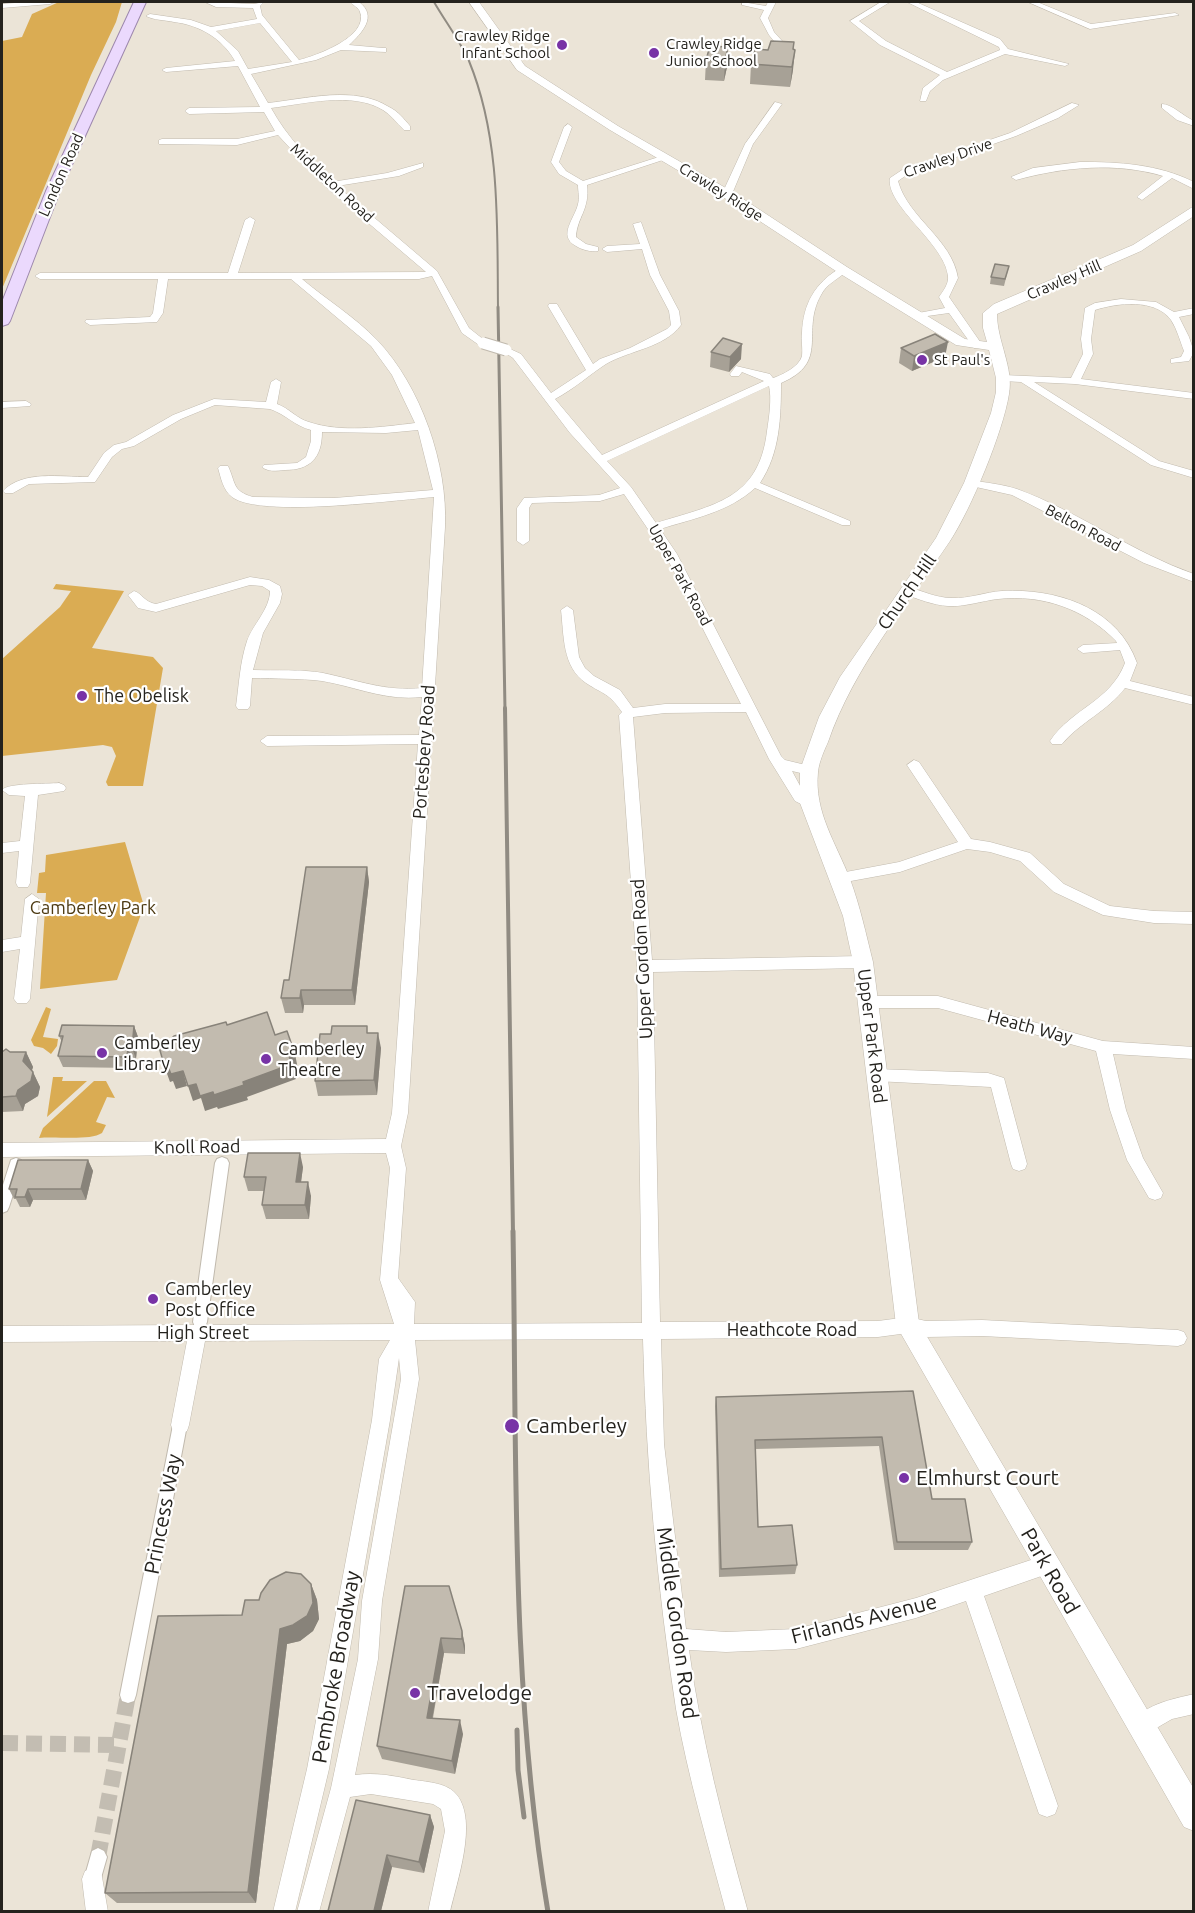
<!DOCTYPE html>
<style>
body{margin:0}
#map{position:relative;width:1195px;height:1913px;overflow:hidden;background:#ebe4d7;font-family:Ubuntu,sans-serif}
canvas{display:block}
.frame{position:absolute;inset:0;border:3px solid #24221d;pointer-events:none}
</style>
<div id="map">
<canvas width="1195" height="1913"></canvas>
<div class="frame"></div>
</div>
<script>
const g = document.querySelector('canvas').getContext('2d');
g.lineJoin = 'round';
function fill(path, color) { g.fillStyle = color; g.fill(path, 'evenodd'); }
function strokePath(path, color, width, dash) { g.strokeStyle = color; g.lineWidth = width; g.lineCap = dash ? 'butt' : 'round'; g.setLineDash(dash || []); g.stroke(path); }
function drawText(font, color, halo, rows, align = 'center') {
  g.font = font + ' Ubuntu,sans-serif'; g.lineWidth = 4.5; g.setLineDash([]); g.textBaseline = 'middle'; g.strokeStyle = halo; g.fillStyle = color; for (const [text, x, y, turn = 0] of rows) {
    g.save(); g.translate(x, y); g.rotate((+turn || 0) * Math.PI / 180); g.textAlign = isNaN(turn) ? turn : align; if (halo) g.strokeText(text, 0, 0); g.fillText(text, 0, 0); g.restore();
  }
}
const green = new Path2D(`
 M59 2H122L116 22 91 75 2 289V41L22 37 32 14Z
 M56 584 124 591 92 648 153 657 163 668 143 786H108L106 782 116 756 112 747 103 745 2 756V659L60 607 71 591 53 589Z
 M125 842 144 906 117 980 40 989 46 893H37L39 873 45 872 46 855Z
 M46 1007 51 1009 43 1037 58 1039 57 1046 51 1054 43 1048 34 1046 31 1040Z
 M53 1077H63L62 1081H87L47 1117Z
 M94 1081H106L115 1098 107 1097 96 1122 106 1125 102 1133C90 1141 55 1136 39 1138L43 1128Z`);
const pedestrianTunnel = new Path2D(`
 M2 1743 118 1745
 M98 1857 128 1695`);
const pedestrian = new Path2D(`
 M222 1157 227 1159 229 1163 207 1322 205 1327 200 1328 195 1327 193 1322 215 1163 217 1159Z
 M16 1158 21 1160 23 1164 9 1207 7 1211 2 1213V1188L11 1160Z
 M180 1418 185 1420 187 1425 136 1695 134 1701 128 1703 122 1701 120 1695 173 1425 175 1420Z
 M98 1848 104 1851 107 1857 99 1885 93 1888 87 1885 84 1879 92 1851Z`);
const minor = new Path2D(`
 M28 2H54L50 4 2 8V4Z
 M205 2 254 4 264 2 260 6 262 15 299 60C315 56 369 37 360 12 359 8 353 5 350 2H359C378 16 362 33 349 45L383 48H386V52L341 50 316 60 251 74 268 103C305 99 355 85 389 107 398 111 404 119 410 126V130H404C397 123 391 115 383 110 352 91 304 104 271 108 287 137 308 158 332 182L387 173 423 163V167L399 176 337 186 437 271 469 328 488 343 479 345 462 333 432 276 419 279H302C327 300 355 317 377 340 421 386 448 465 445 527L408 1113 401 1146 406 1168 398 1278 415 1302 414 1324 642 1323 637 966 619 715 622 712C608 692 604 695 586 683 562 667 564 635 561 610L567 606 573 610 579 657 585 668 594 676 620 690 633 708 665 704H741L665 554 624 494 600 501 532 503 529 508V541L523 545 517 541V508L524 498 599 495 620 488 570 433 513 358 501 350 506 347 521 354 551 393 586 370 548 306 549 304H557L593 364 600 359 630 348 667 329 671 325 669 311 650 275 642 249 607 252 602 249 607 246 640 244 633 224 641 222 660 275 679 311 681 325C664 348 630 350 606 364 589 375 574 389 555 399L602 455 764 381 742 372 739 376H731L730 374 736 366 770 374 773 378C782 375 799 367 802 356 803 349 801 340 802 333 803 304 815 283 840 268L848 270C839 279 827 283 821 295 800 332 831 362 781 383 781 417 780 453 760 483L850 521V525H842L755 488C729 512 692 519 660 529L677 554 781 756 785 760 814 767 816 770 809 775 792 771 805 795 816 803 809 808 795 801 769 759 746 712 665 713 633 717 652 960 863 956 868 958 871 962 868 966 863 968 653 972 660 1322 878 1321 908 1317 926 1321 982 1320 1178 1330 1184 1332 1187 1338 1184 1344 1178 1346 982 1336 926 1337 908 1333 878 1337 661 1339 664 1444 686 1629 726 1632 796 1629 916 1598 1046 1555 1053 1558 1056 1565 1053 1572 984 1596 1058 1806 1055 1814 1047 1817 1039 1814 966 1601 916 1618 796 1649 726 1652 689 1650C701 1739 724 1825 748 1912H726C708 1844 688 1777 676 1709 657 1586 646 1463 643 1339L415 1340 419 1379 382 1601 378 1659 355 1775C376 1772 394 1776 414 1780 428 1782 448 1783 457 1795 478 1822 457 1881 450 1912H428L445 1831 441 1809 433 1804 371 1794 350 1797 319 1912H297L331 1788 358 1659 362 1601 401 1379 399 1358 390 1420 329 1769 295 1912H273L307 1769 372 1420 379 1359 390 1340 205 1341 189 1425 187 1431 180 1434 173 1431 171 1425 187 1341 2 1342V1326L394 1324 380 1280 390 1168 386 1153 2 1157V1143L386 1139 392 1113 418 744 267 746 260 741 267 736 419 735 422 697C385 701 357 687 322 681 299 678 275 679 252 678L250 706 248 709H238L236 706C239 684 240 662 247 641 253 624 270 609 270 591L262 586 250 585 156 612 138 608 128 595 134 591C143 594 144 602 156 604L250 577 269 580 280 586 282 594 280 603 263 633 253 670C276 671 301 669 323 673 357 680 386 692 422 688L434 497C395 500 260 518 232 497 223 490 221 478 218 468L220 466H228C236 483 232 491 253 497L334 498 433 490 418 430 386 433 322 432C322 458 310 470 285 470 277 471 268 472 262 467L264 465 297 463 306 457 311 441V430C295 426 285 414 270 409L215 405 181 419 134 446 122 449 112 457 95 482 29 484 13 493H5L3 491C23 470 61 477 88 477L104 453 114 445 126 442 173 415 214 399 266 402 271 382 276 379 281 382 277 404C289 408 297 419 309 422 341 433 382 427 415 423L392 375 371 346 291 279H168L163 313 157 322 90 325 85 322 86 320 150 317 153 313 158 279H40L35 276 40 273H228L245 220 250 217 255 220 238 273 426 272 326 187 278 135 237 145 159 144V140L162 139H237L275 131 264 112 189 114 185 111 189 108 260 107 238 66 166 72 162 70 166 68 235 61C222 38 199 25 174 22 165 20 153 20 146 16L150 14 191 20 211 27 257 19 253 8 216 7ZM260 23 292 62 248 69 238 51 216 31ZM769 386C772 398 769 418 767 431 759 500 713 505 656 523L631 487 607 461Z
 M742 2 766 6 768 2H776L768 18 774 32 793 53V57H787L769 35 760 18 764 10 742 5Z
 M881 2H890L859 21 886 41 947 72 1000 50 999 47 907 2H916L1000 39 1008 49 1069 64 1065 66 1005 54 943 80 930 91 926 101H920L923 88 940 75 880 45 850 21Z
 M1028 2H1037L1091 24 1175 13 1179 15 1090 29Z
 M775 102 782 104 753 144 732 194 724 196 722 194 745 144Z
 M1072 103 1079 105 1058 118 1016 136 908 174 898 181C908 218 952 239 958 278L949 297 983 346 974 348 949 313 913 318V314L945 308 939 297C943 291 949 284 948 276 945 244 885 205 890 178L902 170 1010 133Z
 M1162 104C1172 104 1183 116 1194 121V126L1177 120 1162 108Z
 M568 124 572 127 559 162 566 171 583 181 662 156 669 158 587 185C590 210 577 217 576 237L586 244 598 247V251C591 252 582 250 576 246 557 236 575 218 578 204 580 198 578 192 578 185L559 174 551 162 564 127Z
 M1080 162C1119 162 1158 164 1194 182V189L1172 178 1142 200 1137 197 1139 195 1163 176C1115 162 1064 167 1016 180L1011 177 1033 168Z
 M1121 299 1156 302 1174 312 1194 308V314L1179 317 1189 337 1194 352 1189 361 1171 363V359L1181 357 1184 351C1180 341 1177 329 1171 320 1155 298 1117 303 1095 310L1091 339 1093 354 1081 379 1194 393V399L1075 384 1034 382 1159 461 1194 471V478L1151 465 1021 382 1003 381 998 378 1003 375 1071 378 1083 354 1081 339 1085 308 1095 303Z
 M26 401 31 404 30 406 2 408V402Z
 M971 480C986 483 1002 484 1017 489 1078 511 1131 552 1194 574V582L1144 563 1012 495 967 485V481Z
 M908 587C923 591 936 598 952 598 969 599 985 592 1002 591 1057 588 1118 608 1137 663L1130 681 1194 697V705L1125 688C1108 711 1080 722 1062 744H1052L1050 741C1072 708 1110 702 1125 663L1120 650 1083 653 1077 649 1083 645 1117 643 1116 641C1085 609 1042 594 998 599 981 601 965 607 948 606 933 605 918 599 904 594L902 591Z
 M914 760 919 762 971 839 990 842 1030 853 1064 884 1110 906 1154 911 1194 912V924L1154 923 1103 915 1054 892 1020 861 990 852 967 849 900 872 840 883 835 882 833 878 835 874 899 862 958 842 907 765Z
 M59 783 64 785 66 788 64 791 38 795 30 883 28 887H18L16 883 19 851 2 853V843L20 841 25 796 9 795 2 790C7 783 47 784 59 783Z
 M32 894 39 899 30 999 27 1003H17L14 999 20 949 2 952V940L21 937 25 899Z
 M867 996H938L1103 1041 1194 1047V1059L1113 1054 1126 1110 1143 1158 1163 1193 1161 1198 1155 1200 1149 1198 1127 1160 1110 1110 1096 1051 938 1008H867L862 1006 859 1002 862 998Z
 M876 1069 988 1073 1004 1078 1027 1164 1025 1169 1019 1171 1013 1169 1011 1164 991 1087 876 1081 870 1080 868 1075 870 1070Z
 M1194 1694V1714L1172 1719 1141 1737 1134 1734 1131 1727C1139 1705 1173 1699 1194 1694Z
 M93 1868 101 1871 108 1912H86L82 1879 85 1871Z`);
const tertiary = new Path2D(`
 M469 2H479L525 66 618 126 731 191 847 267 965 339 987 342 983 328V313L994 304 1133 245 1194 206V216L1141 251 997 314C997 341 1014 368 1009 394 1003 432 971 509 950 541 906 606 854 667 828 742 824 751 819 762 818 772 814 812 836 843 850 879 860 906 866 934 873 962L919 1323 1194 1789V1831L1184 1827 896 1325 853 962 843 916 800 803V770L819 717 840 677 936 538 964 483 991 413 996 392V378L989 350 956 345 839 273 723 197 610 130 517 70Z`);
const primary = new Path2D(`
 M134 2H146L60 191 10 321 8 324 2 326V302L46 191Z`);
const railFar3 = new Path2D(`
 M434 2C445 21 460 41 469 61 501 139 497 226 498 309`);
const railFar2 = new Path2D(`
 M498 307 505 710`);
const railFar1 = new Path2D(`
 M505 708 513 1233`);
const rail = new Path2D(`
 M513 1231C517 1458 510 1688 548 1912
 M517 1730 518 1770 524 1817`);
const minorBridge = new Path2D(`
 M483 343 506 350`);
const wall = new Path2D(`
 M728 47 727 67 724 81 705 80 706 60Z
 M793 49V70L790 87 750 84 751 64 768 50Z
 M1009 266 1004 286 990 284 991 277Z
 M901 348 945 357 912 371 899 363Z
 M711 352 741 359 729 372 710 367Z
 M367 867 369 882 355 1005H304L303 1013H285L281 998 289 980Z
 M134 1026 138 1037 136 1059 133 1060 131 1068 63 1067 58 1056 62 1042 59 1036Z
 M369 1033 381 1048 377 1095 318 1096 315 1081Z
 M2 1052H26L33 1067 32 1070 40 1087 38 1096 25 1104 23 1111 2 1112Z
 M88 1160 93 1171 86 1200H33L30 1207H20L16 1199H14L9 1189Z
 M303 1167 301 1182 311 1196 309 1219H266L262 1205 264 1191H248L244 1177Z
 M913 1391 932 1499 972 1542 968 1550H894L879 1446 755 1449 758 1527 797 1565 795 1574 719 1577 715 1406 716 1397Z
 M311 1584 317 1600 319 1619 313 1631 300 1641 287 1644 256 1903H117L105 1893 242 1615 259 1600Z
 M405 1586 462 1631 465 1646V1654L444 1653 433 1718 463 1734 455 1774 382 1759 377 1746Z
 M430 1815 434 1827 424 1873 392 1867 381 1911H328Z`);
const shadedWall = new Path2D(`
 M728 47 727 67 724 81 725 61Z
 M795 50 793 70 790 87 792 67Z
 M948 342 945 357 912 371 914 356Z
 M742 344 741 359 729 372 730 357Z
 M367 867 369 882 355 1005 352 990Z
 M301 990 304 1005 303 1013 300 998Z
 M134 1026 138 1037 136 1059 132 1048Z
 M378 1033 381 1048 377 1095 374 1080Z
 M128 1048 133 1060 131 1068 127 1057Z
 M26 1052 33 1067 30 1076 23 1061Z
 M295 1054 298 1069 294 1070 296 1079 247 1097 248 1100 218 1109 217 1107 205 1111 201 1098 193 1101 188 1086 196 1084 213 1092 243 1082 289 1056Z
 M168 1067 183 1071 187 1086 176 1089 173 1081 170 1082 165 1068Z
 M33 1072 40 1087 38 1096 25 1104 23 1111 16 1096 18 1090Z
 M300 1153 303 1167 299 1197 296 1182Z
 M88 1160 93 1171 86 1200 81 1189Z
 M308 1182 311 1196 309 1219 305 1205Z
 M28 1189 33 1200 30 1207 25 1197Z
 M311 1584 317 1600 319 1619 313 1631 300 1641 287 1644 256 1903 248 1892 280 1629Z
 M462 1631 465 1646V1654L462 1639Z
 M441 1638 444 1653 430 1731 427 1718Z
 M460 1720 463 1734 455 1774 452 1761Z
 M430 1815 434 1827 424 1873 419 1862Z
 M387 1855 392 1867 381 1911H374Z`);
const building = new Path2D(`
 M771 41 794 42 793 49 795 50 792 67 751 64 755 49 768 50Z
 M710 46 728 47 725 61 706 60Z
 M995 264 1009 266 1005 279 991 277Z
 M935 334 948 342 914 356 901 348Z
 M723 338 742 344 730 357 711 352Z
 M306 867H367L352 990H301L300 998H281L284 980H289Z
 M267 1012 275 1035 287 1031 295 1054 289 1056 292 1064 243 1082 244 1085 214 1095 213 1092 200 1096 196 1084 188 1086 183 1071 171 1074 168 1067 165 1068 159 1047 165 1045 174 1036 226 1022 227 1025Z
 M62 1025 134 1026 132 1048H128L127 1057 58 1056 63 1036H59Z
 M332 1026H367V1033H378L374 1080 315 1081 320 1034H331Z
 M6 1049 10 1052H26L23 1061 33 1072 31 1081 18 1090 16 1096 2 1097V1052Z
 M248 1153H300L296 1182H308L305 1205H262L266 1177H244Z
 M18 1160H88L81 1189H28L25 1197H15L17 1189H9Z
 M913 1391 932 1499H965L972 1542H897L882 1437 755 1440 758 1527 792 1525 797 1565 721 1569 716 1397Z
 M286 1572 301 1574 311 1584 313 1603 307 1616 293 1625 280 1629 248 1892 105 1893 158 1616 242 1615 245 1600H259L261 1593 270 1580Z
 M405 1586H449L462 1631V1639L441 1638 427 1718 460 1720 452 1761 377 1746Z
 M356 1800 430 1815 419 1862 387 1855 374 1911H328Z`);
const markers = [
 [562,45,6,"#7833a6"],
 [654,53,6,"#7833a6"],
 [922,360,6,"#7833a6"],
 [82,696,6,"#7833a6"],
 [102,1053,6,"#7833a6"],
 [266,1059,6,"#7833a6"],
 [153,1299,6,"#7833a6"],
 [512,1426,8,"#7833a6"],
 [904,1478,6,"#7833a6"],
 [415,1693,6,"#7833a6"]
];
const farPoinames = [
 ["Crawley Ridge",550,36,"right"],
 ["Infant School",550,53,"right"],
 ["Crawley Ridge",666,44],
 ["Junior School",666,61],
 ["St Paul's",934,360]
];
const farStreetnames = [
 ["Crawley Drive",948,158,-19],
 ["London Road",61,175,-66],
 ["Middleton Road",332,183,43],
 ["Crawley Ridge",721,192,32],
 ["Crawley Hill",1064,280,-23],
 ["Belton Road",1083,528,28],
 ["Upper Park Road",680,575,61]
];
const streetNames = [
 ["Church Hill",907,592,-55],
 ["Portesbery Road",424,752,-86],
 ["Upper Gordon Road",642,959,-93],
 ["Heath Way",1030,1027,15],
 ["Upper Park Road",872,1036,83],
 ["Knoll Road",197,1147,-1],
 ["Heathcote Road",792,1330],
 ["High Street",203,1333]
];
const poiNames = [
 ["The Obelisk",94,696],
 ["Camberley",114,1043],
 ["Library",114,1064],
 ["Camberley",278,1049],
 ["Theatre",278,1070],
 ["Camberley",165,1289],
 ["Post Office",165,1310]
];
const parkNames = [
 ["Camberley Park",93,908]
];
const nearPoinames = [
 ["Camberley",526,1426],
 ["Elmhurst Court",916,1478],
 ["Travelodge",427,1693]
];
const nearStreetnames = [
 ["Princess Way",163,1514,-79],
 ["Park Road",1050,1571,60],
 ["Firlands Avenue",864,1619,-14],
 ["Middle Gordon Road",677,1623,82],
 ["Pembroke Broadway",336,1667,-80]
];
fill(green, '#daac53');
strokePath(pedestrianTunnel, '#c3bdb2', 16, [16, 8]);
strokePath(pedestrian, '#c1baae', 2);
strokePath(minor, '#c1baae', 1);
strokePath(tertiary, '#c1baae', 1);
strokePath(primary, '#9d88ad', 2);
fill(pedestrian, '#fff');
fill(minor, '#fff');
fill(tertiary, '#fff');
fill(primary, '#ebd9fd');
strokePath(railFar3, '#908b82', 2);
strokePath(railFar2, '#908b82', 3);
strokePath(railFar1, '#908b82', 4);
strokePath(rail, '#908b82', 5);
strokePath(minorBridge, '#c1baae', 13, []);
strokePath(minorBridge, '#fff', 11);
fill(wall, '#a7a196');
fill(shadedWall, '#88837a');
fill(building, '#c2bbaf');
strokePath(building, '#88837a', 1.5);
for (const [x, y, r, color] of markers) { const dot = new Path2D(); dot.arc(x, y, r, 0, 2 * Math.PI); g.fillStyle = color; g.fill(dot); strokePath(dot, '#fff', 2); }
drawText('15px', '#24221d', '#fff', farPoinames, 'left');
drawText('15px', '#24221d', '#fff', farStreetnames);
drawText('18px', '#24221d', '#fff', streetNames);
drawText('18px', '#24221d', '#fff', poiNames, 'left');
drawText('18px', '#4d3a12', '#fff', parkNames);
drawText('21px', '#24221d', '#fff', nearPoinames, 'left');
drawText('21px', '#24221d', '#fff', nearStreetnames);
</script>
